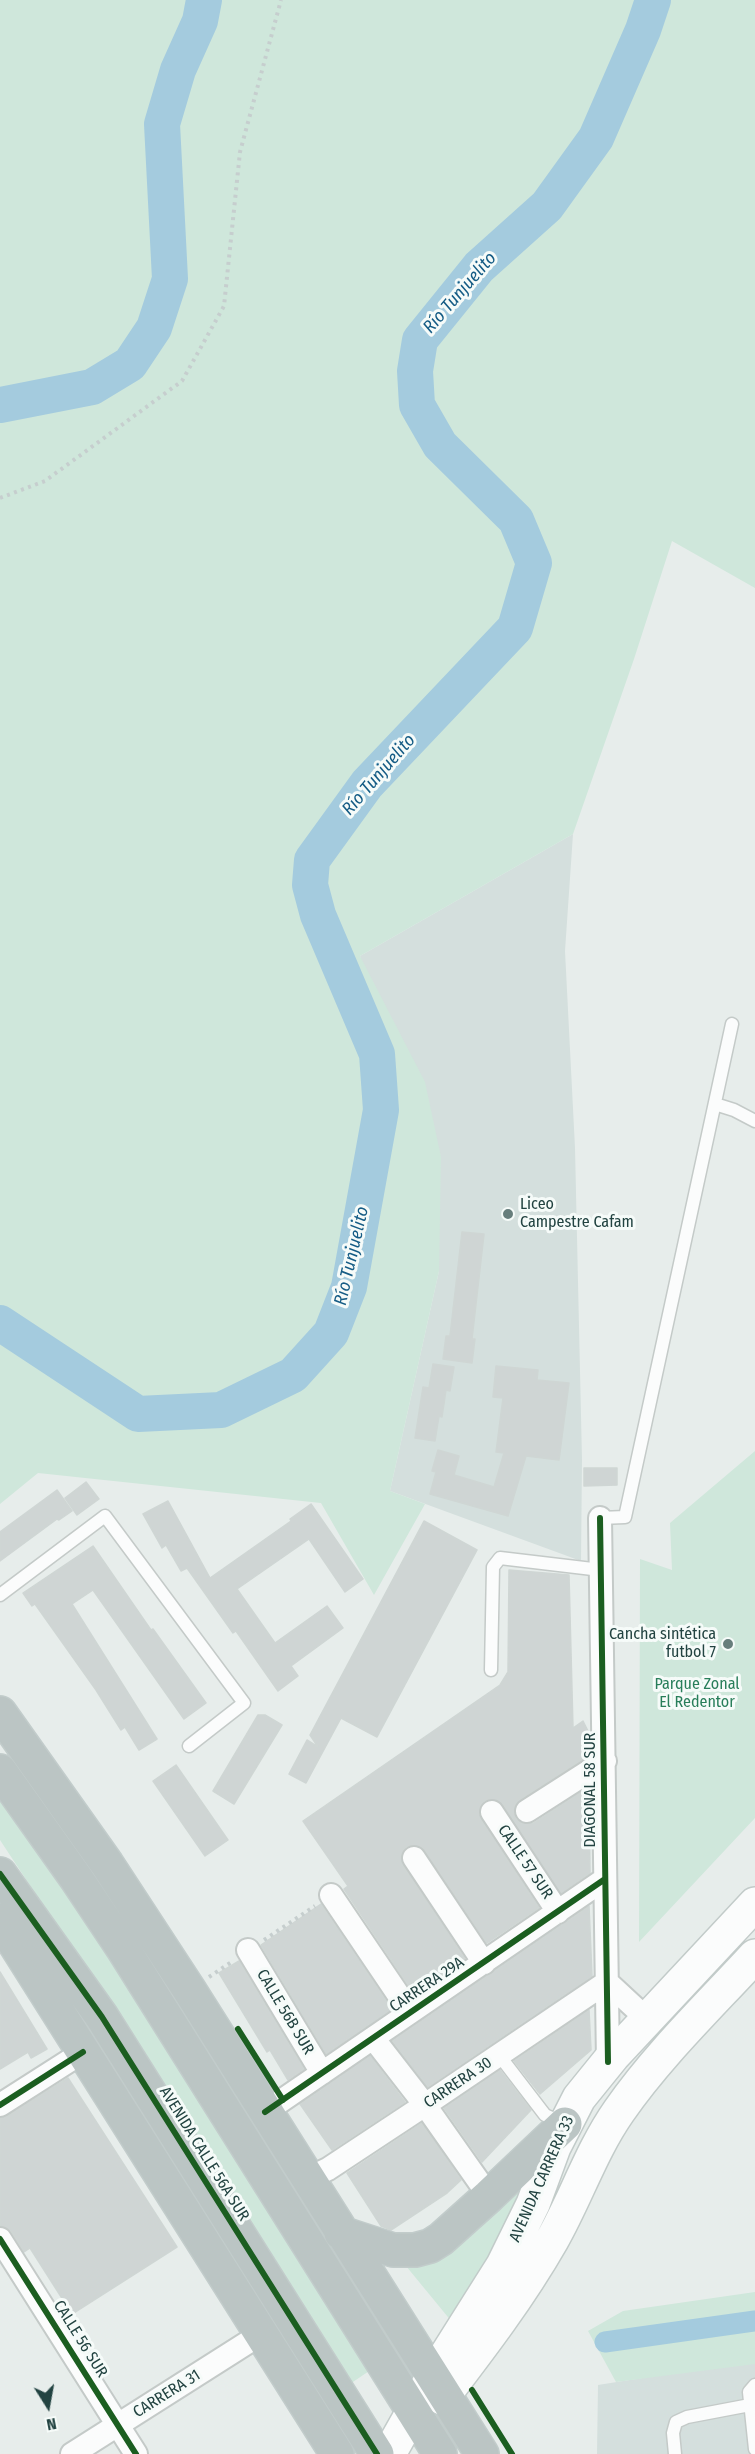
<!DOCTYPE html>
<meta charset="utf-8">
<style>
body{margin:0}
#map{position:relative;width:755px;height:2454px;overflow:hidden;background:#e7edeb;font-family:"Fira Sans Condensed",sans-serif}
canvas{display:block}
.north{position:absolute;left:18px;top:2376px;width:60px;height:60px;-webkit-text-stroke:4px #f6fbf9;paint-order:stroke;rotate:169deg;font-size:16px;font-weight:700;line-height:24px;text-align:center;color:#224341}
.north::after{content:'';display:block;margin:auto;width:21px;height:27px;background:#224341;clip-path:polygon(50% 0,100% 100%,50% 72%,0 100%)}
</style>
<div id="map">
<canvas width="755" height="2454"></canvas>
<div class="north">N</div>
</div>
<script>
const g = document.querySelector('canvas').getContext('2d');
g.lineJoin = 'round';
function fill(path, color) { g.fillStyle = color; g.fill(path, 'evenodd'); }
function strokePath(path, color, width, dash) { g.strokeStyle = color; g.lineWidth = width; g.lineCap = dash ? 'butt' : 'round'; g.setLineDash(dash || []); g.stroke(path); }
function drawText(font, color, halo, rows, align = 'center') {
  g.font = font + ' "Fira Sans Condensed",sans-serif'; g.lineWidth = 6; g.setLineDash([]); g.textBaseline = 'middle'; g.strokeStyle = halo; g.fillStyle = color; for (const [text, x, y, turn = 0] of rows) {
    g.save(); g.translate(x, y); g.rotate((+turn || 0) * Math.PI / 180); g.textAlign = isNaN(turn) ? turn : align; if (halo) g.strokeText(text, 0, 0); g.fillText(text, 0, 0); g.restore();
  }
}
const built = new Path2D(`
 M573 834 565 951 575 1148 582 1460 581 1561 390 1491 439 1271 360 956Z
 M755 2360V2454H597L598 2385Z`);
const green = new Path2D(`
 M0 0H755V588L672 541 634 659 573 834 360 956 425 1082 441 1157 439 1271 390 1491 425 1504 374 1595 321 1503 38 1473 0 1504Z
 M755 1451V1818L639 1942 640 1559 672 1570 670 1523Z
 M0 1790 70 1891 375 2367 347 2386 81 1963 0 1840Z
 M531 2170 519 2208 452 2322 406 2266C416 2264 429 2262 438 2258 476 2240 504 2201 531 2170Z
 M755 2292V2364L616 2382 588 2331 623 2311Z`);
const canal = new Path2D(`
 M605 2342 755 2321`);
const river = new Path2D(`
 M0 405 92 387 130 364 154 328 170 279 162 124 178 70 200 21 204 0
 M0 1323 138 1414 221 1410 293 1375 331 1333 349 1287 381 1110 377 1054 318 915 310 885 312 860 367 784 515 628 534 563 516 520 440 445 417 405 415 371 420 340 479 267 547 206 596 138 643 30 653 0`);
const building = new Path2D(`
 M462 1232 484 1234 472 1339H475L472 1363 443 1359 446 1336H450Z
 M433 1364 454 1367 450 1391 446 1390 442 1417 439 1416 435 1441 415 1438 423 1387 429 1388Z
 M496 1366 538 1370 537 1380 569 1383 559 1460 526 1456 508 1516 430 1494 436 1472 432 1471 438 1450 459 1456 454 1475 494 1487 504 1453 496 1452 503 1398 493 1397Z
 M584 1468H617V1485L584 1486Z
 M86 1482 99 1499 77 1515 65 1498Z
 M57 1490 72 1511 59 1520 57 1519 0 1561V1532Z
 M168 1501 210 1578 291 1521 290 1519 311 1504 363 1579 345 1592 309 1539 237 1589 275 1643 327 1606 343 1628 291 1666 298 1676 278 1691 236 1631 233 1633 187 1568 181 1571 166 1545 162 1548 143 1514Z
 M424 1521 477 1550 377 1737 341 1718 306 1783 289 1774 307 1740 318 1747 310 1735Z
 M93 1546 151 1630 153 1629 206 1703 184 1719 93 1590 72 1604 157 1739 139 1750 125 1727 121 1730 96 1690 35 1604 32 1606 23 1593Z
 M509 1570 569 1575 573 1728 583 1721 590 1735V1755L520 1800 515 1805 514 1812 516 1819 521 1823H534L589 1787 590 1873 561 1893 503 1805 492 1799 484 1801 479 1812 481 1819 539 1908 487 1943 425 1851 414 1845 406 1847 401 1858 403 1865 465 1959 414 1994 344 1889 348 1886 303 1821 500 1685 508 1672Z
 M258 1715H265L282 1725 234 1804 213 1791Z
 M176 1765 228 1840 205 1856 153 1781Z
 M321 1904 392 2009 326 2054 261 1945Z
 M589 1906 592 1976 428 2087 392 2041Z
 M239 1961 304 2069 288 2080 270 2050 267 2052 219 1973Z
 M0 1972 47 2049 31 2058 28 2052 0 2069Z
 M589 2010 591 2050 540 2094 514 2061Z
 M370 2056 405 2102 332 2150 300 2104Z
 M500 2070 531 2110 482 2162 444 2108Z
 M68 2078 177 2247 72 2314 30 2248 24 2252 11 2231 0 2226V2118L7 2116Z
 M422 2123 461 2180 447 2193 391 2230 381 2226 347 2173Z`);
const path = new Path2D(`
 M0 498 45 481 182 381 224 306 240 152 281 0
 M264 1940 315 1906
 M209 1977 233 1961`);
const lane = new Path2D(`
 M715 1104 734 1110 755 1121
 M600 1518 625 1517 732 1024
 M0 1595 105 1516 244 1703 189 1746
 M491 1670 493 1567 500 1558 601 1570
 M499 2055 545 2115 561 2122
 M755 2385 749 2392 755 2449
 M675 2454 673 2433 676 2422 687 2417 750 2405`);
const street = new Path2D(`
 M600 1518 608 2062
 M527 1811 605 1761
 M492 1812 558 1912
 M414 1858 484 1963
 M331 1895 410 2012
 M248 1950 322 2073
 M373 2038 425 2105 489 2196
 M0 2105 83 2052
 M265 2112 605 1879
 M307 2179 328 2169 425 2105 607 1982 648 2020
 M0 2239 136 2454
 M72 2454 261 2334`);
const secondary = new Path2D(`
 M442 2398C481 2347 520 2296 552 2240 576 2198 591 2151 619 2111 658 2055 709 2006 755 1956
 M389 2454 433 2376 503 2265 533 2204 554 2147 579 2098 613 2056 755 1904`);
const highway = new Path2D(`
 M0 1713 107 1864 190 1991 482 2454
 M0 1771 76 1878 122 1947 440 2454
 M0 1874 102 2017 377 2454
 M0 1920 337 2454
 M341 2233 393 2250H415L430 2246 441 2239 489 2196 565 2124`);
const cycleway = new Path2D(`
 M600 1518 608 2062
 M0 1874 102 2017 377 2454
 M238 2029 283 2100
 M0 2105 83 2052
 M265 2112 605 1879
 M0 2239 136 2454
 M472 2390 512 2454`);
const markers = [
 [508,1214,6,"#677e7c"],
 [728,1644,6,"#677e7c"]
];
const poiNames = [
 ["Liceo",520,1205],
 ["Campestre Cafam",520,1223],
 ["Cancha sintética",716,1635,"right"],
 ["futbol 7",716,1653,"right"]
];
const parkNames = [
 ["Parque Zonal",697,1685],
 ["El Redentor",697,1703]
];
const streetNames = [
 ["DIAGONAL 58 SUR",591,1790,-90],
 ["CALLE 57 SUR",525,1862,56],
 ["CARRERA 29A",427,1985,-34],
 ["CALLE 56B SUR",285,2012,59],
 ["CARRERA 30",458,2083,-34],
 ["AVENIDA CALLE 56A SUR",204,2154,58],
 ["AVENIDA CARRERA 33",542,2179,-66],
 ["CALLE 56 SUR",80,2339,58],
 ["CARRERA 31",167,2394,-32]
];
const waterNames = [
 ["Río Tunjuelito",460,293,-49],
 ["Río Tunjuelito",379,775,-49],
 ["Río Tunjuelito",352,1256,-77]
];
fill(built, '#d4dfdd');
fill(green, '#cfe7db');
strokePath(canal, '#a4cbde', 21);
strokePath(river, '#a4cbde', 36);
fill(building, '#cfd5d4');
strokePath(building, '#cfd6d4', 1.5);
strokePath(lane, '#c4cac8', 15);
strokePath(street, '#c4cac8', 26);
strokePath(secondary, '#c2cbc9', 36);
strokePath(highway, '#c2cccb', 36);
strokePath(path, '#c6cece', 4, [3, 4.5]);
strokePath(lane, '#fbfcfc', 12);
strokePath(street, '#fbfcfc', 22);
strokePath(secondary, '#fbfcfc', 33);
strokePath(highway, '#bbc5c4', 33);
strokePath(cycleway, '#1b5e20', 6);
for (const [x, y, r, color] of markers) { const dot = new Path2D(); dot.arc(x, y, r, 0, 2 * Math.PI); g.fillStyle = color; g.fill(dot); strokePath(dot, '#f6fbf9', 2); }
drawText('16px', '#224341', '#f6fbf9', poiNames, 'left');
drawText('16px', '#287e5a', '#f6fbf9', parkNames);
drawText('16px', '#224341', '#f6fbf9', streetNames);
drawText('italic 18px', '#155c85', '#f6fbf9', waterNames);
</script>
